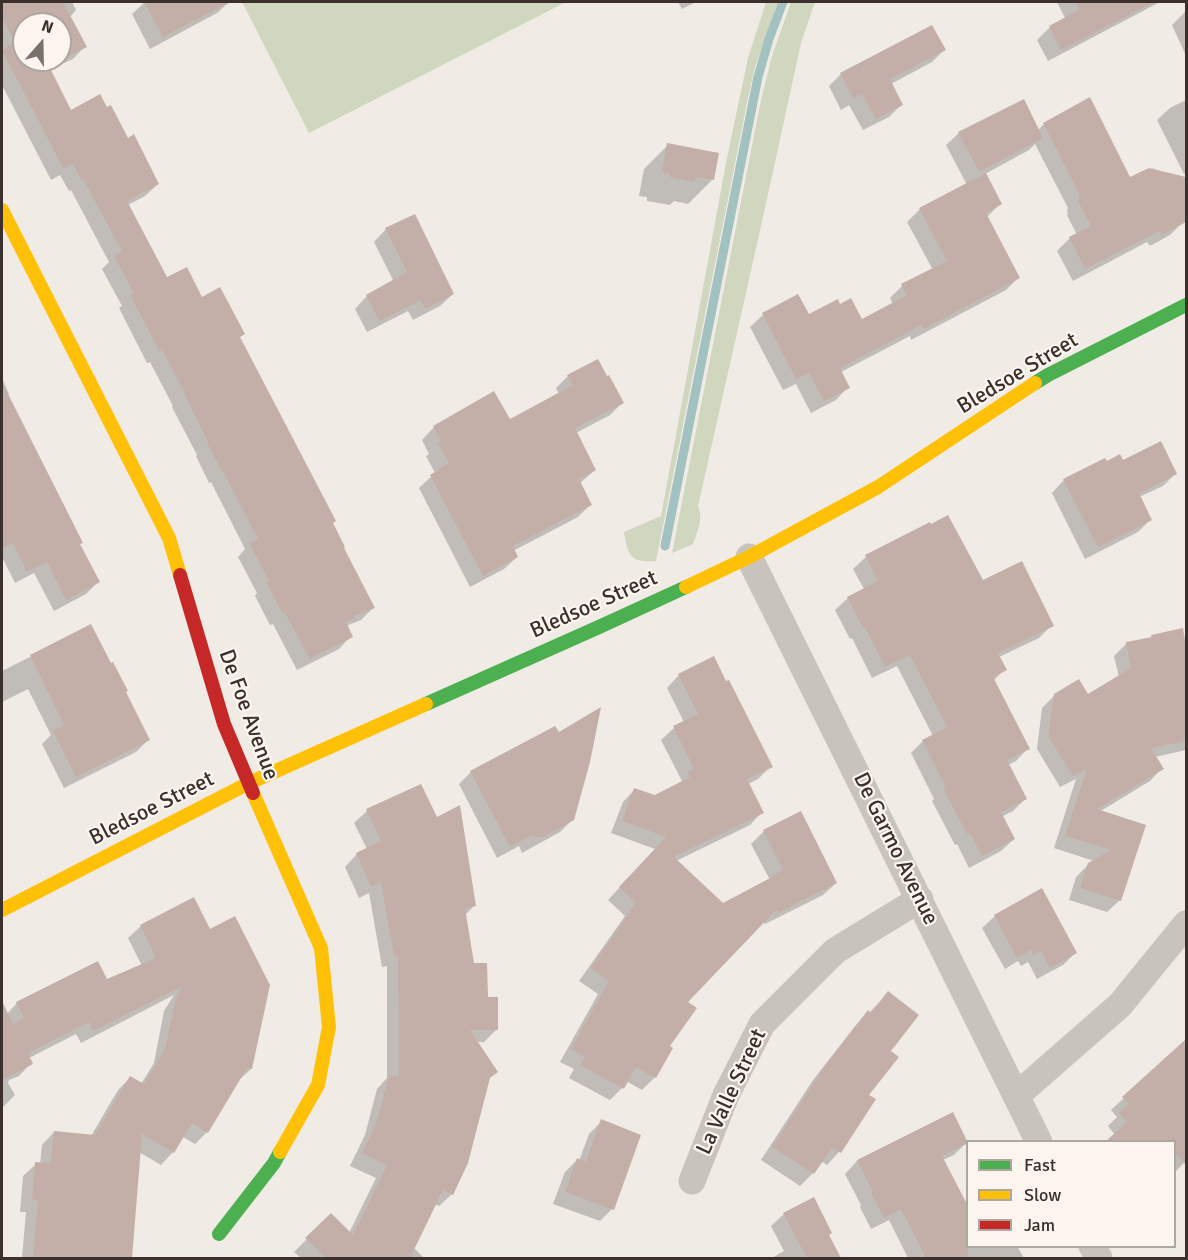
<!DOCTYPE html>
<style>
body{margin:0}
#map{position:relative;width:1188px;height:1260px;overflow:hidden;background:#f0ebe5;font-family:Signika,sans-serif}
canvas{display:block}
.frame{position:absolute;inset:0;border:3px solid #3b302b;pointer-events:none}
.legend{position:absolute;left:966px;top:1140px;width:210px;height:108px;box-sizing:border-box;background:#fbf5ee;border:2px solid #aea6a0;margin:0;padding:8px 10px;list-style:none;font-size:18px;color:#3b302b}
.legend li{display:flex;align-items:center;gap:12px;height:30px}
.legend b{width:30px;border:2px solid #aea6a0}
.north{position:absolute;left:12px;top:12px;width:60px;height:60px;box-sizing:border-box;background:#fbf5ee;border:2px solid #aea6a0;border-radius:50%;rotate:20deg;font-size:16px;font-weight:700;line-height:24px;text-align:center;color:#3b302b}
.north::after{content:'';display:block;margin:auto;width:21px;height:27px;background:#7a716c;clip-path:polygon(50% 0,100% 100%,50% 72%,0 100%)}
</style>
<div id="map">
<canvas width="1188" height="1260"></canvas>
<div class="frame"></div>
<ul class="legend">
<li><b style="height:8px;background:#4caf50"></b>Fast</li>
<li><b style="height:8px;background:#ffc107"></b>Slow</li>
<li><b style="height:8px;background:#c62828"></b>Jam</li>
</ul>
<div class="north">N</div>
</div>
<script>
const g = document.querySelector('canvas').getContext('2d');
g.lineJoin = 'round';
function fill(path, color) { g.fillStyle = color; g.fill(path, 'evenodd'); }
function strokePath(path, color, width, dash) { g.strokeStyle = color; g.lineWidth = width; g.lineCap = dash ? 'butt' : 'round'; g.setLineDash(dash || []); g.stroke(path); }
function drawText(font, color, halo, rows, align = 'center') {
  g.font = font + ' Signika,sans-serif'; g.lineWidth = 4.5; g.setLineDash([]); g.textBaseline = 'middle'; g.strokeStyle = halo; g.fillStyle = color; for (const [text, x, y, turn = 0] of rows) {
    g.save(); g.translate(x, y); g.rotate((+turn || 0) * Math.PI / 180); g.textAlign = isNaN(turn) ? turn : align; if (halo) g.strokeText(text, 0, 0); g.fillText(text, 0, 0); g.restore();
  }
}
const green = new Path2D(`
 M242 2H566L309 133Z
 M766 2H778L755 67 748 98 656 561C630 563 628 555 624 532L661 516 726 163 748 58Z
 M791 2H815L801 43 763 217 698 506C704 519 697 531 693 544L672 553 761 100 772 56Z`);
const shadow = new Path2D(`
 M2 2H72L76 10 70 17 85 46 73 59 49 70 70 112 127 140 158 184 145 196 128 205 167 279 202 299 239 338 373 608 361 620 346 626 351 636 339 649 297 670 273 624 270 625 255 596 257 593 238 557 245 549 211 482 209 483 196 456 197 455 172 407 173 406 150 362 147 363 119 308 122 306 102 269 109 262 71 190 69 191 60 175 51 180 2 85ZM24 24H60V60H24Z
 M145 2H229L217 13 150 49 132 14Z
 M678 2H696L682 9Z
 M1057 2H1160L1048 61 1037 40 1050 27 1065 18Z
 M1186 11V56L1172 25Z
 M944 50 932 62 891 84 902 104 889 117 863 130 849 105 841 110 829 86 841 74Z
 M1186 100V172L1184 174 1157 120 1170 108Z
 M1044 124 1129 180 1154 168 1182 223 1170 235 1150 246 1147 242 1073 281 1057 251 1070 238 1077 235 1067 215 1068 213 1067 210 1068 208 1035 144 1029 150 985 174 1000 204 987 217 1018 278 1006 290 911 340 910 336 841 372 848 387 836 400 811 413 796 384 783 390 750 327 763 315 797 296 808 317 840 306 861 321 893 304 890 298 902 286 933 270 907 222 920 209 967 185 946 145 959 133 1038 130Z
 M668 145 712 180 688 204 674 201 670 205 647 201V197L639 196 644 169Z
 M386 229 453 294 440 306 413 320 408 311 367 332 355 309 367 296 394 282 374 242Z
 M568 376 622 403 610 415 576 433 595 470 579 484 590 505 578 517 513 551 517 557 504 569 470 587 419 488 435 473 426 456 429 454 422 440 434 427 509 421 559 394 556 388Z
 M2 378 9 394 7 396 81 543 79 545 98 582 86 594 54 611 34 573 15 583 2 557Z
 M1122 462 1176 473 1163 486 1139 497 1150 520 1138 532 1085 559 1052 493 1064 480Z
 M929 524 982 582 1052 625 1039 638 999 657 1005 669 993 681 1028 748 1016 761 1008 765 1025 799 1013 811 1001 817 1014 839 1001 851 969 868 957 844 955 845 932 801 934 799 911 753 923 741 933 736 897 666 872 678 852 638 850 639 835 610 848 598 864 589 853 569 866 557Z
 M91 626 148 740 136 752 64 788 42 744 51 735 28 689 2 702V671Z
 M1181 630 1186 654V750L1155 757 1162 768 1150 781 1099 812 1144 826 1120 900 1107 912 1069 900 1076 877 1089 864 1094 861 1054 848 1076 779 1060 787 1037 749 1042 708 1055 695 1087 696 1119 677 1114 656 1127 643 1149 639 1152 636Z
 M679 675 771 766 758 779 748 784 762 812 750 825 676 861 723 905 770 880 751 844 764 831 801 813 836 883 823 895 765 924 763 922 686 1002 668 1046 671 1048 655 1077 642 1090 626 1081 622 1088 610 1100 569 1078 574 1069 560 1062 598 994 579 981 625 916 608 900 655 849 611 833 623 802 635 789 656 797 678 785 682 781 661 740 674 728 684 722 667 688Z
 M471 772 572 820 560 832 522 853 519 846 497 858 459 784Z
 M421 786 474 906 465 915 473 964 497 1029 484 1042H476L488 1080 452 1194 439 1206 435 1204 414 1248 424 1258H301L294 1252 331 1215 349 1233 376 1178 350 1166 365 1135 377 1089 387 1078V966L382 967 369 893 359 898 345 867 357 854 367 849 354 823 367 811Z
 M1041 891 1076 952 1063 965 1037 979 1028 962 1021 966 1018 961 1005 969 982 928 995 916Z
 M141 926 251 1069 238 1081 207 1132 195 1144 183 1137 173 1152 161 1165 139 1152 131 1257 129 1258H22L26 1212H20L23 1176 36 1164H40L42 1145 54 1132 91 1136 118 1090 130 1078 141 1084 154 1063 164 1011 174 995 81 1043 76 1034 29 1058 31 1063 19 1076 9 1080 8 1083 15 1095 2 1108V1031L10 1027 5 1016 17 1003 107 981 142 966 128 938Z
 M888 993 889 1051 867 1095 874 1100 839 1152 827 1165 821 1161 813 1173 800 1186 761 1160 813 1080 856 1025 868 1012 869 1013Z
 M1186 1041V1161L1174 1173V1142L1115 1135 1108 1126 1117 1117 1111 1110Z
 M952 1114 967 1142 954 1155 943 1160 968 1246H1017L1024 1258H908L889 1220 871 1229 860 1207 861 1205 845 1174 857 1161Z
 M602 1121 612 1209 600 1221 553 1204 565 1172 577 1160 579 1161 589 1134Z
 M813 1199 828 1236 840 1258H772L784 1251 771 1226 784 1214Z`);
const stream = new Path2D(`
 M665 546 758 77 769 39 783 2`);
const building = new Path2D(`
 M2 2H63L87 47 49 66 71 110 100 94 107 107 111 105 128 138 134 134 159 184 127 201 167 277 187 267 202 297 220 287 245 334 240 337 336 521 333 523 345 547 344 548 375 608 354 616 355 618 346 622 353 637 310 659 285 613 283 614 266 582 269 581 249 543 258 539 223 471 222 472 207 443 208 442 184 393H185L162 350 160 352 130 295 134 293 114 256 122 251 83 179 81 180 73 164 63 168 2 50 15 42 2 18ZM24 24H60V60H24Z
 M144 2H231L163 37Z
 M1075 2H1154L1061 50 1049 26 1079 10Z
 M932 25 946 50 890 79 903 105 876 119 862 94 854 99 840 73Z
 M1090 97 1130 177 1149 168 1186 177V222L1162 235 1160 231 1085 269 1069 237 1091 226 1078 201 1080 200 1078 196 1080 195 1043 123Z
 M1024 99 1043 138 979 172 958 132Z
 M667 143 719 153 714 180 696 177 695 182 670 177V174L662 172Z
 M986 173 1002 204 986 213 1020 278 924 329 922 325 840 368 850 388 824 401 809 373 796 379 762 313 798 294 809 314 838 299 840 304 851 298 862 319 907 295 901 284 947 261 919 208Z
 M415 214 454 294 425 309 421 300 379 321 366 295 407 272 385 228Z
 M598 359 607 376 609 375 624 403 575 428 596 470 579 479 592 505 513 546 518 557 483 576 430 475 449 463 438 443 441 441 433 426 494 391 510 419 573 385 567 375Z
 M2 382 73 523 83 543 80 544 100 582 66 600 47 562 27 572 13 543 2 549Z
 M1161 441 1177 474 1139 493 1152 520 1098 547 1063 479 1105 458 1107 461 1120 454 1123 460Z
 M948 515 983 580 1022 561 1054 626 998 653 1007 670 993 677 1030 749 1007 760 1027 799 1001 812 1015 839 982 856 970 833 967 834 943 788 946 787 922 740 947 727 910 655 885 667 865 627 863 628 847 597 878 581 865 555 930 522 931 524Z
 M91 624 111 663 113 662 128 691 126 692 150 740 76 777 53 731 64 725 30 655Z
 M1183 628 1186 647V741L1151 748 1164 769 1097 809 1146 825 1121 901 1080 888 1088 863 1111 850 1065 836 1087 769 1073 776 1048 736 1054 694 1079 679 1088 694 1131 668 1126 642 1152 637 1151 635Z
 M714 656 726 681 729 680 773 767 747 779 764 813 674 857 723 903 774 876 773 875 783 870 763 830 801 811 837 883 778 913 776 910 688 1002 697 1008 670 1046 673 1048 656 1078 635 1067 624 1089 580 1065 585 1057 571 1049 609 981 591 968 636 903 619 887 666 837 622 821 634 788 655 795 690 777 688 772 694 769 673 726 698 714 678 674Z
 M601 707 590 762 574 820 543 837H533L532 835 510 847 470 771 555 726 559 732Z
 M421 784 437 817 460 805 476 906 465 908 474 963H487L488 997H498V1030H470L498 1072 490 1078 468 1163 453 1195 443 1190 410 1258H326L305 1238 331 1213 353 1235 387 1165 362 1153 377 1121 389 1075 399 1077 398 955 394 956 381 882 371 887 356 853 381 841 366 809Z
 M1042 888 1077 953 1050 968 1041 951 1033 955 1031 950 1017 958 994 915Z
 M194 897 210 929 235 916 270 985 252 1069 247 1068 208 1133 192 1123 174 1153 142 1134 132 1258 115 1257 114 1258H33L38 1200H32L35 1162 51 1163 54 1131 95 1135 130 1076 144 1084 165 1049 176 998 183 986 93 1031 89 1022 28 1053 33 1064 2 1080V1001L13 1024 24 1018 16 1002 98 961 107 979 156 958 140 925Z
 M888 991 919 1015 891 1051 899 1057 869 1095 876 1099 841 1153 832 1148 814 1174 772 1147 825 1066 868 1010 871 1013Z
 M1186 1039V1165L1174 1151V1142H1105L1127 1122 1119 1113 1129 1104 1122 1097Z
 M953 1112 968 1143 942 1156 968 1206V1258H926L901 1209 884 1218 871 1193 873 1192 857 1160Z
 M601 1119 641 1135 614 1210 565 1192 577 1158 586 1162Z
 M814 1197 832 1233 829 1235 841 1258H807L783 1213Z`);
const street = new Path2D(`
 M749 557 1039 1142
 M1016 1096 1120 1005 1186 924
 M692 1181 726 1095 762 1024 835 951 920 899
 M1092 1246 1099 1258`);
const fast = new Path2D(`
 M1035 383 1048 375 1186 305
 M426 704 599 627 686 587
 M219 1234 274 1163 280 1152`);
const slow = new Path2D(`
 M2 210 169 538 180 575
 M686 587 749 557 878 487 1035 383
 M253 793 321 948 329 1027 318 1085 280 1152
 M2 910 249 783 426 704`);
const jam = new Path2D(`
 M180 575 224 724 253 793`);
const streetNames = [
 ["Bledsoe Street",1018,374,-31],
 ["Bledsoe Street",594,605,-24],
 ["De Foe Avenue",248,715,70],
 ["Bledsoe Street",152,809,-27],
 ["De Garmo Avenue",895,849,64],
 ["La Valle Street",732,1092,-65]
];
fill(green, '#d1d6bf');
fill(shadow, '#0003');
strokePath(stream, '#a1c2c1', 9);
fill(building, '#c3afa7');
strokePath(street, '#c9c3be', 27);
strokePath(fast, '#4caf50', 14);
strokePath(slow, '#ffc107', 14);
strokePath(jam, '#c62828', 14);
drawText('22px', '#3b302b', '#fbf5ee', streetNames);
</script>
